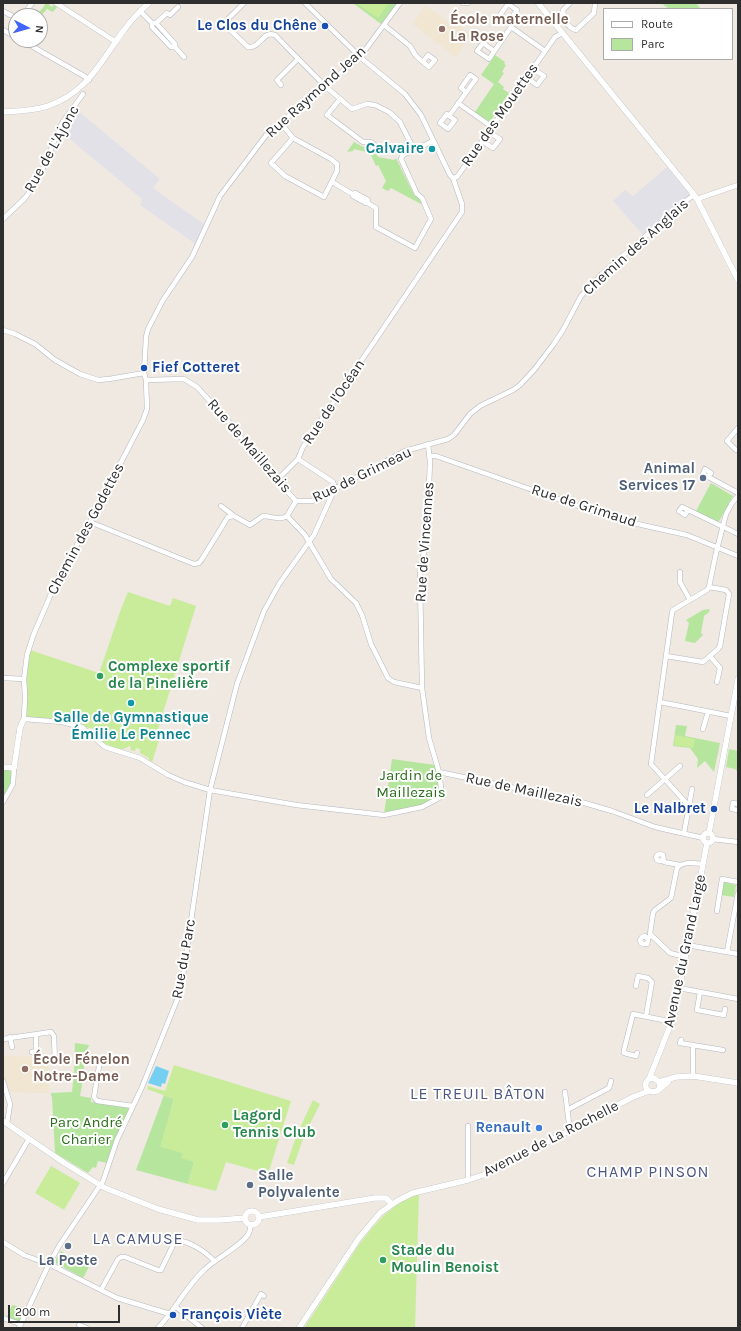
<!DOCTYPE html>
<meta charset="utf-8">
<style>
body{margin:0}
#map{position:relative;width:741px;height:1331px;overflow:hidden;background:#efe9e1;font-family:Karla,sans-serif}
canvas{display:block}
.frame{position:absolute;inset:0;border:4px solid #2e2e2e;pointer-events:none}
.legend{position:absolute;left:603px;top:8px;width:130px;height:52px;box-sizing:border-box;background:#fff;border:1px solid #ababab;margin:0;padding:5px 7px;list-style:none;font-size:12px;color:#2e2e2e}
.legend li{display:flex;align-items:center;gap:8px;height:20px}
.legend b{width:20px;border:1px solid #ababab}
.north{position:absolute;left:8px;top:8px;width:40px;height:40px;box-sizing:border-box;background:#fff;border:1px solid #ababab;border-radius:50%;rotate:96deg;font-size:11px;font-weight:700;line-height:16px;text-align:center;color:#2e2e2e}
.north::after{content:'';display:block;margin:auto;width:14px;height:18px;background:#4264fb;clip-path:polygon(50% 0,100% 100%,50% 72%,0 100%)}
.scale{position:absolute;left:8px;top:1305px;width:112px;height:18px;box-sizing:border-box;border:2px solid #2e2e2e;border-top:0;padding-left:5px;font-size:12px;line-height:14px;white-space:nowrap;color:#2e2e2e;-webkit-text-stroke:3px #fff;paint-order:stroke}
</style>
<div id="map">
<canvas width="741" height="1331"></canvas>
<div class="frame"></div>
<ul class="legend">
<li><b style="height:5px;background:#fff"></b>Route</li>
<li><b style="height:11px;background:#b6e59e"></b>Parc</li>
</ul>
<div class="north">N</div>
<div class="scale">200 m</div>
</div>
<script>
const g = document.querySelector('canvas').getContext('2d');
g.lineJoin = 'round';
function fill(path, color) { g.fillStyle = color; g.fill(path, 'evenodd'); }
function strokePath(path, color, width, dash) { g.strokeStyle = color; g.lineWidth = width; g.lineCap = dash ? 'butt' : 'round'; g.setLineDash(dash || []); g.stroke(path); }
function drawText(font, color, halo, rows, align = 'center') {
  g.font = font + ' Karla,sans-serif'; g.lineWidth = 4; g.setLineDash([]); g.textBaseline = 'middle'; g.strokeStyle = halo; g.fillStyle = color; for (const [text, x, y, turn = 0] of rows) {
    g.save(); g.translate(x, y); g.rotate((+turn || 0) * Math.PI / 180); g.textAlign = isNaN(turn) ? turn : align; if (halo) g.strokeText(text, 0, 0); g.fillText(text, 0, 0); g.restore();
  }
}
const industrial = new Path2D(`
 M76 109 160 179 153 188 205 225 197 245 140 205 142 199 61 132Z
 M667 167 690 195 643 235 613 201 625 190 633 196Z`);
const education = new Path2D(`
 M425 5 451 24 453 21 470 34 456 58 413 24Z
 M3 1056 48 1057 49 1093 6 1092 3 1081Z`);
const green = new Path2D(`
 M43 3H50L49 5 52 7 54 5 57 7 53 12 47 9 40 17 36 16 45 5Z
 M353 3H397L381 24Z
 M661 3H696L700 8 699 9H669Z
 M495 55 505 62 504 64 506 65 502 72 504 73 498 82 504 87 503 89 509 93 490 122 475 112 494 84 481 75Z
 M354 142 363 147 368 144H371L373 147V151H376L378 157 394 160 396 158 414 195 421 198 423 205 391 188 388 191 382 188 386 181 378 165 376 166 370 153 354 149 353 151 347 152Z
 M711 483 733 496 718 523 696 511Z
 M710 609 709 612 704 616 701 633 703 635 695 643 685 641 689 623 686 620 703 610Z
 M676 725 687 726 685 736 720 743 714 772 705 761 697 768 698 759 690 748 673 746Z
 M729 749 738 751V772L735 769 726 767Z
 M392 759 435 765C437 774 442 784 438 793 433 807 397 811 384 814Z
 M3 768H14L13 784 3 802Z
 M724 882 736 885 734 897 721 895Z
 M75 1043 89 1045 84 1057V1073L80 1096 91 1098V1102L127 1107 130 1109 119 1131 107 1163 98 1161 96 1168 93 1167 88 1173 55 1153 52 1097 51 1096V1093L72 1092 74 1074Z
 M164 1095 174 1099 161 1146 183 1153 194 1162 188 1184 136 1170Z
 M61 1251 89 1267 83 1278 54 1262Z
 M12 1305 21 1307V1309L26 1311 20 1324 6 1319Z`);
const pitch = new Path2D(`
 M356 3H389L378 18Z
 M128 592 170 606 173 598 196 606 158 729 162 731 152 762 149 760V758L140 753V749L136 748 135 751 130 750 131 747 129 746C119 755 102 742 93 735L96 728 94 727 93 729 72 723 25 718V679L30 650 99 673 121 609Z
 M675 735 695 739 693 748 674 745Z
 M174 1065 291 1101 268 1174 226 1162 216 1191 188 1184 194 1162 181 1158 183 1153 160 1147 174 1099 147 1089 148 1086 165 1091Z
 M313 1100 320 1104 304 1136 294 1165 287 1163 297 1134Z
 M51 1166 80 1183 64 1210 35 1193Z
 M419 1194 415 1328H304L360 1243 373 1227 385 1214 404 1200Z`);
const water = new Path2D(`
 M156 1066 169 1071 165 1084 162 1083 161 1087 148 1083Z`);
const minor = new Path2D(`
 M56 3 116 42
 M244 3 227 20 226 23 227 27 248 47C260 49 263 30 275 35L325 86 352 109 367 104 375 105 389 112 400 122 414 150
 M463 3H468
 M570 3 563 10C564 19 566 27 576 30L594 13 595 3
 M3 11 16 18
 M140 11 152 23V27L171 47H175L184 57
 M23 16 32 3
 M509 21 517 10 508 4 500 15 509 21 511 27
 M152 23H156L175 44V47
 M156 23 167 13 170 15 178 7
 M384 25 410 46 416 56 429 67 435 60 428 55 423 62
 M3 30 16 37
 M21 40 84 76 89 80
 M494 51 483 43 477 51 489 59 511 27 545 51
 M527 78 537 85 544 76 533 69
 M281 85 277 80 298 59
 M340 99 327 115 363 142H371L374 144V149
 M458 103 492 127
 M449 116 455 120 448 129 440 123 447 114 449 116 476 79 470 75 461 88 466 92
 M281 123 293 138 331 159 337 164V171L324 197 285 176 271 163 293 138
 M482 141 493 148 500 139 489 132
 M453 178 457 177 555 37 562 33
 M332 182 354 195 355 193 368 200 366 202 376 208V227L415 248 431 219 422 198 417 194 401 159 403 155 433 141
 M354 195 353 196 366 203V202
 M697 199 738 185
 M3 219 25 198 38 180 62 123 83 94
 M3 330 15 334 35 344 55 360 80 374 98 380 109 379 144 373 146 380 184 379 197 387 230 423 254 455 296 501 287 516 305 535 331 579 356 603 362 615 371 644 388 678 394 682 422 688 429 738 439 772 581 802 612 811 655 827 703 838
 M144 373 146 337 148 329 163 300 192 257 220 196 267 134 360 57 400 3
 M146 380 147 409 143 420 90 522 57 580 33 636 27 655 24 679 25 696 24 719 62 722 82 727 105 747 140 758 168 775 184 782 210 790 296 805 384 815 422 807 439 798 441 788 439 772
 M738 428 727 441 736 450H738
 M430 456H436L615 519 687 535 738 556
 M708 477 711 473 705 469 703 474 738 493
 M277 480 298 459
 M296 501H312L405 451 448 439 454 435 470 414 480 406 513 390 520 385 534 370 553 345 563 330 581 296 602 274 687 200 694 195
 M221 506 234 516 250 525 263 516C271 516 280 521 287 516
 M688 510 685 515 679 511 682 507 738 534
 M90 522 194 564 199 563 202 559 228 517 234 516
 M680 572V582L690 600
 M666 656 703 662 718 649 720 646 729 594 726 590 709 587
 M710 656 720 668 717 682
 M3 678 24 679
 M422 688 420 577 421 564 426 545 427 533 430 462 428 444
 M660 702 731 716
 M703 729 708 712
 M647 795 680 766
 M3 802 13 784 14 768
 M738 804 733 803 732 809 738 810
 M689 806 692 789
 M684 833 689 806 651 764 672 613 673 610 707 590 709 587 716 553 726 514 732 503 738 496
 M713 839 738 842
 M663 860 660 861 657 860 656 857 657 855 660 854 663 855 664 862 680 865
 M717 911 722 879 738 882
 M647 938 645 936 642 937 640 940 641 943 644 944H647L648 941 647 938 651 936
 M687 945 738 954
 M727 952 738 893
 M685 957 670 953 650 934 653 913 655 910 671 898 677 868C684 861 693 863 703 864
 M636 986 638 976 648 978 652 982 646 1016
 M679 988 738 999
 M700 992 697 1010 724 1015 725 1009
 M10 1037 12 1047
 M3 1039 51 1032 54 1036 55 1062
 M681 1040 680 1043 723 1050
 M32 1052H36V1034
 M637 1053 636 1056 624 1053V1050L633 1014 673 1022
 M100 1060 94 1097 97 1101 133 1106
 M693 1076V1045
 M3 1081 10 1104 7 1124
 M565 1092 570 1131
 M567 1110 609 1088 611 1081
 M468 1126V1180
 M3 1183 29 1139
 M3 1242 24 1255 53 1266 117 1298 170 1314
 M101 1290 118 1259 121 1257H125L158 1270H161L174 1243C184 1236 207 1253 214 1261
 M176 1307 202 1328
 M3 1318 20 1324
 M79 1325 87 1328
 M19 1328 49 1264 59 1246 103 1181 117 1140 142 1087 181 990 210 790 237 684 264 611 279 584 314 535 335 488 333 482 298 459 303 447 462 212V204L453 178 450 175 421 115 405 94 360 57 305 3
 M158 1328C175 1310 186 1287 204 1270 215 1259 243 1245 249 1233 250 1231 250 1227 251 1224
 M242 1328 261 1294 264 1296`);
const tertiary = new Path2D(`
 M538 3 691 191 697 199 738 280
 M3 112C18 111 34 111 48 106 88 92 101 61 124 30 131 20 140 11 149 3
 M3 767 14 768 20 728 24 719
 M709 833 738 679
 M703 838a5 5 0 1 1 10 0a5 5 0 1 1-10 0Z
 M649 1079 674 1016 707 843
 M659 1082 676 1077 693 1076 738 1083
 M660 1088 659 1082 654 1078 649 1079C645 1082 645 1086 647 1090L653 1092 657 1091 668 1082
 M3 1121 66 1164 105 1188 158 1209 198 1220H220L245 1218
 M245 1218a7 7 0 1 1 14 0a7 7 0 1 1-14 0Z
 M259 1217 375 1198H386L392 1204
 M299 1328 359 1238 380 1213 397 1201 413 1193 468 1180 489 1173 633 1097 649 1091`);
const markers = [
 [325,26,4,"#1a4fb4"],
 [442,29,4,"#8d6e63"],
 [432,149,4,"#0f9aa8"],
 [144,368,4,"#1a4fb4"],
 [703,478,4,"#5c6f8a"],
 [100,676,4,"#2e9e5b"],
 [131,703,4,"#0f9aa8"],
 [714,809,4,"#1a4fb4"],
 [25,1069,4,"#8d6e63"],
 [225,1125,4,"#2e9e5b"],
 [539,1128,4,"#3f7fe0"],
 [250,1185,4,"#5c6f8a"],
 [68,1246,4,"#5c6f8a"],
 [383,1260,4,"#2e9e5b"],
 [173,1315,4,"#1a4fb4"]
];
const educationNames = [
 ["École maternelle",450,20],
 ["La Rose",450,37],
 ["École Fénelon",33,1060],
 ["Notre-Dame",33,1077]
];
const transitNames = [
 ["Le Clos du Chêne",317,26],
 ["Fief Cotteret",152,368,"left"],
 ["Le Nalbret",706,809],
 ["François Viète",181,1315,"left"]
];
const streetNames = [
 ["Rue Raymond Jean",316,92,-42],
 ["Rue des Mouettes",500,115,-55],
 ["Rue de L'Ajonc",52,149,-61],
 ["Chemin des Anglais",636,247,-42],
 ["Rue de l'Océan",334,402,-56],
 ["Rue de Maillezais",249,446,49],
 ["Rue de Grimeau",362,475,-26],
 ["Rue de Grimaud",584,506,18],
 ["Chemin des Godettes",86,529,-62],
 ["Rue de Vincennes",425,542,-86],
 ["Rue de Maillezais",524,790,12],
 ["Avenue du Grand Large",685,951,-78],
 ["Rue du Parc",184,959,-80],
 ["Avenue de La Rochelle",551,1139,-27]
];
const cultureNames = [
 ["Calvaire",424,149],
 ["Salle de Gymnastique",131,718,"center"],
 ["Émilie Le Pennec",131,735,"center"]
];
const serviceNames = [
 ["Animal",695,469],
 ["Services 17",695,486],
 ["Salle",258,1176,"left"],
 ["Polyvalente",258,1193,"left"],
 ["La Poste",68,1261,"center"]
];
const leisureNames = [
 ["Complexe sportif",108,667],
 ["de la Pinelière",108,684],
 ["Lagord",233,1116],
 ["Tennis Club",233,1133],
 ["Stade du",391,1251],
 ["Moulin Benoist",391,1268]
];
const parkNames = [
 ["Jardin de",411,776],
 ["Maillezais",411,793],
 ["Parc André",86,1123],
 ["Charier",86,1140]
];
const shopNames = [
 ["Renault",531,1128]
];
const neighbourhoodNames = [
 ["LE TREUIL BÂTON",478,1094],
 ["CHAMP PINSON",648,1172],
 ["LA CAMUSE",138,1239]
];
fill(industrial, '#e3e1e8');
fill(education, '#f0e6d1');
fill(green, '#b6e59e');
fill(pitch, '#c9ec9a');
fill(water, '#75cff0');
strokePath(minor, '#b4b7c1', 5.5);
strokePath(tertiary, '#b4b7c1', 6);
strokePath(minor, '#fff', 4.5);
strokePath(tertiary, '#fff', 5.5);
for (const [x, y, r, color] of markers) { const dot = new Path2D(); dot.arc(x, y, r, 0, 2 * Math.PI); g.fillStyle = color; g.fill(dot); strokePath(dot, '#fff', 1.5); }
drawText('bold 15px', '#785e54', '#fff', educationNames, 'left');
drawText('bold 15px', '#164399', '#fff', transitNames, 'right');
drawText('15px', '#2e2e2e', '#fff', streetNames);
drawText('bold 15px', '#0d838f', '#fff', cultureNames, 'right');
drawText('bold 15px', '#4e5e75', '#fff', serviceNames, 'right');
drawText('bold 15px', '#27864d', '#fff', leisureNames, 'left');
drawText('15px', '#2c6e1b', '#fff', parkNames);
drawText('bold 15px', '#366cbe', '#fff', shopNames, 'right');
g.letterSpacing = '1px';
drawText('16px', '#4d5680', '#fff', neighbourhoodNames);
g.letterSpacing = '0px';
</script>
